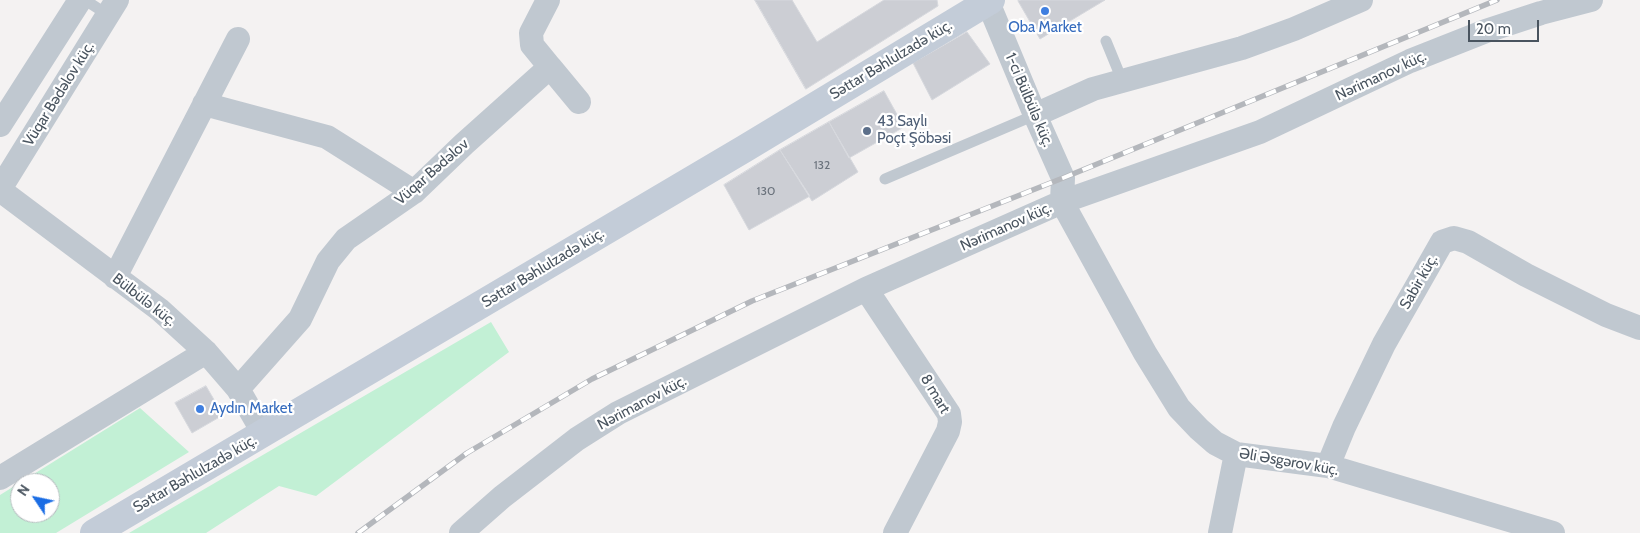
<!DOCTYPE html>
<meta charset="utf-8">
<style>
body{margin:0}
#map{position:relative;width:1640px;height:533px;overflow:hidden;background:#f4f2f2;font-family:Cabin,sans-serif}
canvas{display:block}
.north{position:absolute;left:10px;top:473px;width:50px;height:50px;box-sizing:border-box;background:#fff;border:1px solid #b6bbbf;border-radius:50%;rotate:304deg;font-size:14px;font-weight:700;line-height:20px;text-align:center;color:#49545f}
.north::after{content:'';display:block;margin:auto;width:18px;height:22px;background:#1b6de4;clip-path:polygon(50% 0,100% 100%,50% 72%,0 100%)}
.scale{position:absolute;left:1468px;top:20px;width:71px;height:22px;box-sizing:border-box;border:2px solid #49545f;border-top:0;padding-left:6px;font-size:15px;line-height:18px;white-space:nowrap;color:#49545f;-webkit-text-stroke:4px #fff;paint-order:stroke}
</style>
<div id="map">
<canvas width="1640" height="533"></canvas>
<div class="north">N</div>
<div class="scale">20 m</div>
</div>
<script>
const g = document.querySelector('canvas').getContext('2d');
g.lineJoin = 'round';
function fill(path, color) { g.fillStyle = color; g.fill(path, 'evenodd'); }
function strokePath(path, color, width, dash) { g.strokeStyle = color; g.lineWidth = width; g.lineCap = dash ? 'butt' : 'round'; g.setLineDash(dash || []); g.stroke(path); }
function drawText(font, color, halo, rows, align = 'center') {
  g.font = font + ' Cabin,sans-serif'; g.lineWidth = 4.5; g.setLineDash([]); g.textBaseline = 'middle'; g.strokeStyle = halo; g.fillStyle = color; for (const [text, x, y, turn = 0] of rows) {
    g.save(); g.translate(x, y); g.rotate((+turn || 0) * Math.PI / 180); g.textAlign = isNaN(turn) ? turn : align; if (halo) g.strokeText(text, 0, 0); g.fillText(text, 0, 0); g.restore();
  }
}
const green = new Path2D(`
 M491 322 509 352 316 496 279 486 206 533H129Z
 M140 408 189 452 56 533H0V495ZM20 483H50V513H20Z`);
const building = new Path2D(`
 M755 0H792L817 42 884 0H937L938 6 806 89Z
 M1021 0H1105L1040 39 1018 1Z
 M967 32 990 64 932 100 913 63Z
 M884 91 904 127 849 158 829 122Z
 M829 122 858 172 812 201 780 150Z
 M780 150 810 196 749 230 724 185Z
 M206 386 223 415 192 433 175 403Z`);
const lane = new Path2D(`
 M85 0 108 15
 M1106 41 1122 80
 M885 179 1035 115`);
const street = new Path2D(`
 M987 0 1035 115 1063 178 1062 202 1145 353 1179 408 1199 429 1215 443 1236 454 1328 466 1553 533
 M550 67 579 102
 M204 104 327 137 414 192
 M1035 115 1093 89 1242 48 1294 29 1361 0
 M0 125 80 0
 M0 189 117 0
 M0 190 160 310 206 352 238 389 264 434
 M115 277 238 39
 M866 289 949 414 950 422 948 431 895 533
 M238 389 300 319 328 261 346 239 414 192 464 144 550 67 532 45 531 33 548 0
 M1328 466 1344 427 1384 344 1442 242 1454 238 1468 242 1526 275 1606 315 1640 328
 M0 478 206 352
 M461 533 502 497 577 439 618 413 866 289 1062 202 1260 132 1410 61 1486 31 1541 13 1591 0
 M1220 533 1236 454`);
const secondary = new Path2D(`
 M94 533 744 149 991 0`);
const rail = new Path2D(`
 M358 533 467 453 592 379 752 301 1063 178 1497 0`);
const markers = [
 [1045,11,5,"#3f7fe0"],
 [867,131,5,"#5c6f8a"],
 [200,409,5,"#3f7fe0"]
];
const numberNames = [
 ["132",822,165],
 ["130",766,191]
];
const shopNames = [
 ["Oba Market",1045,28],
 ["Aydın Market",210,409,"left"]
];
const streetNames = [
 ["Səttar Bəhlulzadə küç.",891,60,-31],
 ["Nərimanov küç.",1381,76,-25],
 ["Vüqar Bədəlov küç.",59,94,-58],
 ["1-ci Bülbülə küç.",1029,100,67],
 ["Vüqar Bədəlov",432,172,-41],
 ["Nərimanov küç.",1006,227,-24],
 ["Səttar Bəhlulzadə küç.",543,268,-31],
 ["Sabir küç.",1419,282,-60],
 ["Bülbülə küç.",144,300,38],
 ["8 mart",935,394,59],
 ["Nərimanov küç.",642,403,-28],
 ["Əli Əsgərov küç.",1289,462,10],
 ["Səttar Bəhlulzadə küç.",195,474,-30]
];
const serviceNames = [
 ["43 Saylı",877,122],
 ["Poçt Şöbəsi",877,139]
];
fill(green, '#c2f0d5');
fill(building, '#ccced4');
strokePath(building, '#d6d8dd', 1);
strokePath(lane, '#c0c8d0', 11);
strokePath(street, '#c0c8d0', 24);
strokePath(secondary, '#c3ccd8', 28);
strokePath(rail, '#b4b7bc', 5.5);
strokePath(rail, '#fff', 4, [11]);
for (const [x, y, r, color] of markers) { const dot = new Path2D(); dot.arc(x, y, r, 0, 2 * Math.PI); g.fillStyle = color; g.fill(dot); strokePath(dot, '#fff', 2); }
drawText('12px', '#6a727c', null, numberNames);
drawText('15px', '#366cbe', '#fff', shopNames);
drawText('15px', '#49545f', '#fff', streetNames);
drawText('15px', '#4e5e75', '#fff', serviceNames, 'left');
</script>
